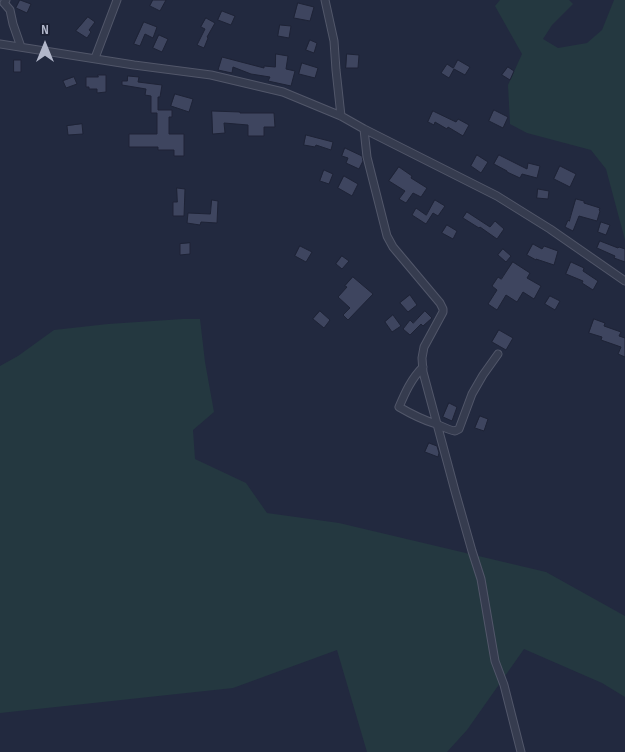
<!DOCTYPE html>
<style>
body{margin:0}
#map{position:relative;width:625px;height:752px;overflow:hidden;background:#22293f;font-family:"Sofia Sans Condensed",sans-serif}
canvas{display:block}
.north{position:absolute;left:20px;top:20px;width:50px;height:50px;-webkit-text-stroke:4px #1c2134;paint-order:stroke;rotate:0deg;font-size:14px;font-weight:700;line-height:20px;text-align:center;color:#b2b7ca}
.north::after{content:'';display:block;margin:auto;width:18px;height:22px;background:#b2b7ca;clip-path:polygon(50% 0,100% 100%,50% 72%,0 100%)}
</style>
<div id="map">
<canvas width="625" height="752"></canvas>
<div class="north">N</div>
</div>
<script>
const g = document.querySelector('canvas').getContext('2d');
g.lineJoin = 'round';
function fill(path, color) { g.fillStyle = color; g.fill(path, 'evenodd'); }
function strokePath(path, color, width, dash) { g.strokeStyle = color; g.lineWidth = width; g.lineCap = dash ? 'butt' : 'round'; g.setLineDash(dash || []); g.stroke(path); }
const green = new Path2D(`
 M500 0H569L573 4 552 25 543 39 558 48 587 43 602 30 614 0H625V240L606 169 591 150 527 133 510 124 508 85 522 54 495 6Z
 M183 319H200L205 362 214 412 193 430 195 459 246 483 267 513 339 523 546 572 625 616V697L602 683 524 649 467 730 447 752H367L337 650 233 688 0 713V366L18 356 54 330 108 324Z`);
const building = new Path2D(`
 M20 0 31 4 27 13 16 8Z
 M153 0H166L160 11 150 6Z
 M298 3 314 7 310 21 294 18Z
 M222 11 235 16 231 25 218 20Z
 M88 17 95 22 89 30 91 32 87 38 76 31Z
 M206 18 215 23 207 37 208 38 204 48 197 45 205 29 201 27Z
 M144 22 157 27 153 38 145 34 140 46 134 44Z
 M280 25 291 26 289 38 278 36Z
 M159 35 168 39 162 52 153 48Z
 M310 40 317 43 314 53 306 50Z
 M276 54 288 56 286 69 295 71 291 86 268 81 270 77 251 74 233 67 232 73 218 70 222 57 264 68V66L275 67Z
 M347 54 359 55 358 68H346Z
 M14 60H21V72H14Z
 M458 60 470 67 465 75 454 69 449 78 441 73 447 64 453 68Z
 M302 63 318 68 315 78 299 74Z
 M508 67 514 71 510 80 502 75Z
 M98 75H106V92L97 93V89H89V87H86V77H98Z
 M128 76 139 77 138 82 162 85 160 97H158V110H172V117H169V134H184V156H174V150H158V147H129V134H157V113H151V96L145 95 146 89 122 85V81H127Z
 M74 77 77 84 66 88 63 81Z
 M175 94 193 99 189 112 171 106Z
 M494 110 508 117 503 128 489 121Z
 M212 111 240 112V113H274L275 127H264V136H248V125L224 123 225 133 213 134Z
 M433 111 456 122 458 119 469 125 463 136 448 127 447 129 435 122 434 125 428 122Z
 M82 124 83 134 68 135 67 126Z
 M306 135 333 142 331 150 316 145 315 147 304 145Z
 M345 148 362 156 363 161 359 169 346 163 348 158 342 156Z
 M477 155 488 162 481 173 471 166Z
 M499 155 527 169 528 163 540 166 537 178 522 174 520 178 507 172V171L494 164Z
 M560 166 576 174 570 187 554 179Z
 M399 167 412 176 411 178 427 188 421 197 413 193 406 203 399 199 405 191 389 181Z
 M324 170 333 174 329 184 320 181Z
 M344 176 358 184 352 196 338 188Z
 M177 188 185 189 184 216H173V202H177Z
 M538 189 549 191 548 199 537 198Z
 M576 199 584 201V203L600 208 599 210 600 211 597 221 579 216 573 231 565 227 568 220 569 221Z
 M212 200 218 201 217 223 201 222 200 225 187 223 188 213 210 214Z
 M435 200 445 206 438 216 433 213 426 224 412 215 416 208 426 215Z
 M467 212 490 227 495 221 504 229 497 239 480 227 479 228 463 218Z
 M601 222 610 225 606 235 598 232Z
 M447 225 457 231 453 239 442 233Z
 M600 241 618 248 619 247 625 249V262L614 258 615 256 597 248Z
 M190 243V254L180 255V244Z
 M533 244 542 249 544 246 558 251 554 265 536 259V260L527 255Z
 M300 246 312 252 306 262 295 256Z
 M503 249 511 256 506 262 498 255Z
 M342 256 349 261 342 269 336 264Z
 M513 262 530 273 527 278 541 286 534 299 523 292 517 302 506 295 497 310 488 304 497 290 492 286 498 277 501 279Z
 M571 262 584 268 583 271 598 281 593 290 582 283 583 281 566 274Z
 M353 277 373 294 348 320 343 315 350 308 338 297 347 287 345 286Z
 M410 295 417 305 408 312 400 303Z
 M550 296 560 301 555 310 545 304Z
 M320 311 330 320 324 328 313 319Z
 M425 311 432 318 423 326 421 324 410 335 403 329 410 320 413 323Z
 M393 315 401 326 392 332 385 322Z
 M594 319 605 323 604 326 621 332 619 336 625 338V357L618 354 621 347 601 340 602 337 589 333Z
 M499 330 513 338 506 350 492 342Z
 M449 403 457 407 452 421 443 417Z
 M480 416 488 419 484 431 475 428Z
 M429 443 437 446 439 453 438 457 425 452Z`);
const minor = new Path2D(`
 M6 0 4 3 10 10 13 24 21 47
 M325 0 334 41 336 70 341 116
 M0 44 134 65 211 75 283 92 341 116 364 129 497 196 550 229 625 281
 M95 58 117 0
 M364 129 367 157 387 236 393 247 440 303 443 309V312L424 347 422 358 423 372 455 491 472 551 481 579 495 661 504 685 521 752
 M423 367C411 379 405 393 399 407 411 414 423 420 436 424 442 426 448 430 455 431L459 429 472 394 483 375 498 354`);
fill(green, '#243840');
fill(building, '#3e455f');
strokePath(building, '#1e2336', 1);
strokePath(minor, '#52576a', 9);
strokePath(minor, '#363c4f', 7);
</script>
